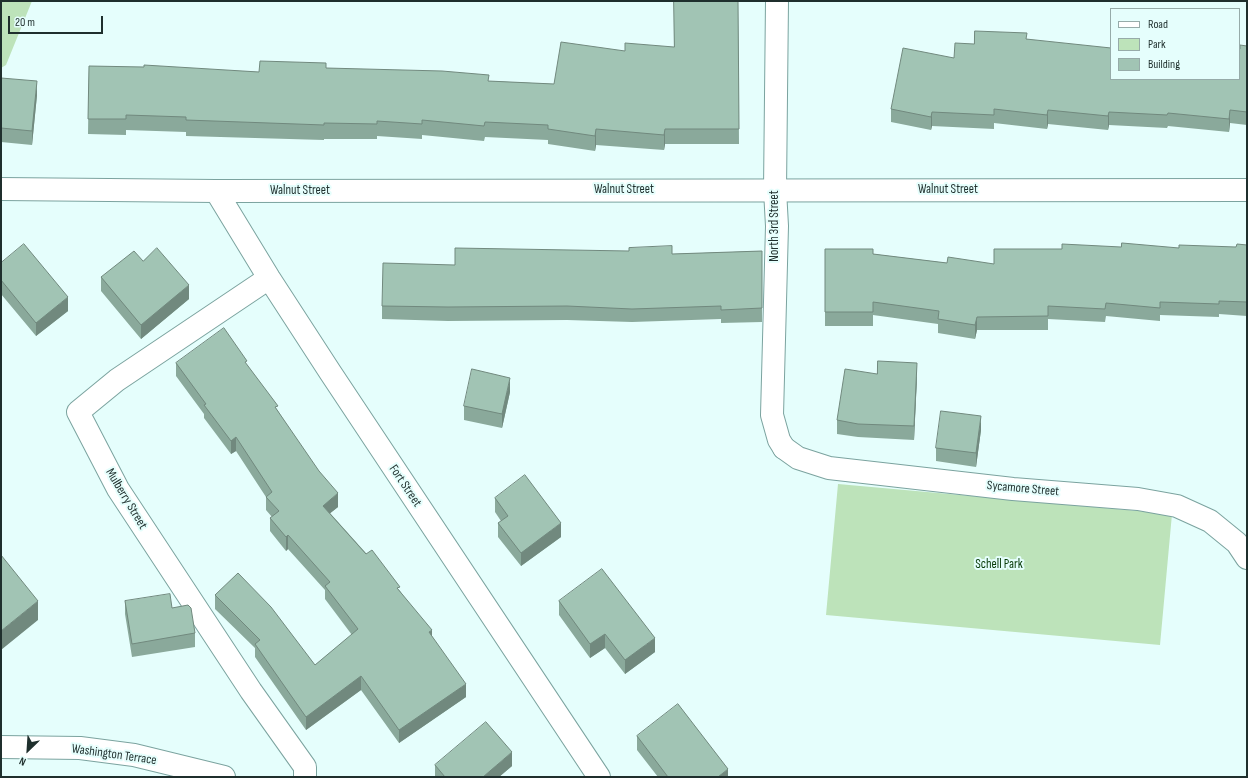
<!DOCTYPE html>
<style>
body{margin:0}
#map{position:relative;width:1248px;height:778px;overflow:hidden;background:#e5fefc;font-family:"Sofia Sans Condensed",sans-serif}
canvas{display:block}
.frame{position:absolute;inset:0;border:2px solid #1f2f2d;pointer-events:none}
.legend{position:absolute;left:1110px;top:8px;width:130px;height:72px;box-sizing:border-box;background:#e5fefc;border:1px solid #96aba9;margin:0;padding:5px 7px;list-style:none;font-size:12px;color:#1f2f2d}
.legend li{display:flex;align-items:center;gap:8px;height:20px}
.legend b{width:20px;border:1px solid #96aba9}
.north{position:absolute;left:8px;top:730px;width:40px;height:40px;-webkit-text-stroke:3px #e5fefc;paint-order:stroke;rotate:205deg;font-size:11px;font-weight:700;line-height:16px;text-align:center;color:#1f2f2d}
.north::after{content:'';display:block;margin:auto;width:14px;height:18px;background:#1f2f2d;clip-path:polygon(50% 0,100% 100%,50% 72%,0 100%)}
.scale{position:absolute;left:8px;top:16px;width:95px;height:18px;box-sizing:border-box;border:2px solid #1f2f2d;border-top:0;padding-left:5px;font-size:12px;line-height:14px;white-space:nowrap;color:#1f2f2d;-webkit-text-stroke:3px #e5fefc;paint-order:stroke}
</style>
<div id="map">
<canvas width="1248" height="778"></canvas>
<div class="frame"></div>
<ul class="legend">
<li><b style="height:5px;background:#fff"></b>Road</li>
<li><b style="height:11px;background:#bde3ba"></b>Park</li>
<li><b style="height:11px;background:#a1c4b4"></b>Building</li>
</ul>
<div class="north">N</div>
<div class="scale">20 m</div>
</div>
<script>
const g = document.querySelector('canvas').getContext('2d');
g.lineJoin = 'round';
function fill(path, color) { g.fillStyle = color; g.fill(path, 'evenodd'); }
function strokePath(path, color, width, dash) { g.strokeStyle = color; g.lineWidth = width; g.lineCap = dash ? 'butt' : 'round'; g.setLineDash(dash || []); g.stroke(path); }
function drawText(font, color, halo, rows, align = 'center') {
  g.font = font + ' "Sofia Sans Condensed",sans-serif'; g.lineWidth = 4; g.setLineDash([]); g.textBaseline = 'middle'; g.strokeStyle = halo; g.fillStyle = color; for (const [text, x, y, turn = 0] of rows) {
    g.save(); g.translate(x, y); g.rotate((+turn || 0) * Math.PI / 180); g.textAlign = isNaN(turn) ? turn : align; if (halo) g.strokeText(text, 0, 0); g.fillText(text, 0, 0); g.restore();
  }
}
const green = new Path2D(`
 M1 1H32L6 65 1 68Z
 M838 484 1172 514 1160 645 826 615Z`);
const minor = new Path2D(`
 M1 189 216 191 1247 190
 M216 191 269 278 330 372 599 777
 M269 278 117 380 78 412 118 489 251 691 305 767V777
 M784 448 798 458 829 468 1013 489 1138 499 1177 506 1210 521 1237 543 1247 558
 M1 747 80 748 134 755 224 777`);
const tertiary = new Path2D(`
 M777 1 775 190 777 226 772 415 779 440 784 448`);
const wall = new Path2D(`
 M738 1 739 144H665L664 150 596 145 595 151 548 144V140L485 137 484 141 422 135V139L377 136V139H324V140L186 136V132L126 130V135L88 134 89 66 259 72 326 68 489 81 554 84 625 51 674 47Z
 M1027 39 1111 79H1239L1247 46V125L1230 123 1229 132 1168 126 1167 128 1109 125 1108 130 1048 124 1047 129 994 123V129L932 126 931 130 891 122V109L954 58 974 44Z
 M1 78 37 95 32 145 1 142Z
 M1247 245V316L1219 314V317L1160 315V321L1106 316 1105 322 1048 319V330H977L975 339 938 333V324L873 315V326H825V249L873 254 947 263 994 264 1179 248 1236 247Z
 M762 251V322L721 323V319L632 322 567 320 448 321 382 319V306L455 265 672 254Z
 M143 261 189 299 141 339 101 291V277Z
 M1 263 68 311 36 336 1 294Z
 M176 363 247 365 278 411 338 507 330 513 400 591 432 637 466 697 399 743 361 690 306 730 255 657V648L215 609V595L315 665 352 635 325 599V590L288 549 286 551 270 531V518L272 517 266 510V497L236 451 231 454 204 418V414L176 376Z
 M877 374 917 377 914 440 858 437 837 434V420Z
 M510 392 502 428 464 420V406Z
 M981 430 976 467 936 461V448Z
 M495 498 561 537 521 566 498 537V523L501 521 495 512Z
 M125 601 172 608 195 633V647L132 657 125 614Z
 M559 601 655 652 625 674 605 648 590 658 559 615Z
 M637 736 728 777H658L637 750Z
 M435 765 512 766 499 777H435Z`);
const shadedWall = new Path2D(`
 M37 81V95L32 145V131Z
 M1048 110V124L1047 129V115Z
 M1230 110V123L1229 132V119Z
 M932 112V126L931 130V117Z
 M1109 112V125L1108 130V116Z
 M596 129V145L595 151V136Z
 M665 129V144L664 150V135Z
 M189 285V299L141 339V325Z
 M68 297V311L36 336V323Z
 M977 317V330L975 339V325Z
 M917 363V377L914 440V426Z
 M510 378V392L502 428V414Z
 M981 416V430L976 467V453Z
 M236 437V451L231 454V441Z
 M338 493V507L323 519V506Z
 M561 523V537L521 566V553Z
 M288 535V549L286 551V537Z
 M38 601V620L1 650V631Z
 M432 630V643L429 632Z
 M605 634V648L590 658V644Z
 M655 638V652L625 674V660Z
 M361 676V690L306 730V717Z
 M466 684V697L399 743V730Z
 M512 752V766L499 777H483Z
 M728 769V777H718Z`);
const building = new Path2D(`
 M674 1H738L739 129H665L664 135 596 129 595 136 548 129V125L485 122 484 126 422 120V124L377 121V124L324 123V125L186 120V117L126 115V119H88L89 66 144 67V65L259 72 260 61 326 63V68L442 71 489 75 488 81 554 84 561 42 625 51V43L674 47Z
 M975 31 1027 33 1026 39 1111 48V79H1239V49H1240V45L1247 46V112L1230 110 1229 119 1168 113 1167 115 1109 112 1108 116 1048 110 1047 115 994 109V115L932 112 931 117 891 109 903 48 954 58 955 43 974 44Z
 M1 78 37 81 32 131 1 128Z
 M1122 243 1179 248V245L1236 247 1237 244 1247 245V302L1219 301V304L1160 302V308L1106 303 1105 309 1048 306V316L977 317 975 325 938 319 939 311 873 302V312H825V249H873V254L947 263 948 257 994 264V249H1062V244L1121 247Z
 M24 244 68 297 36 323 1 280V263Z
 M672 246V254L762 251V308L721 310V306L632 309 567 306 448 307 382 306 383 263 455 265V248L629 251V248Z
 M157 248 189 285 141 325 101 277 134 251 143 261Z
 M224 328 247 361 245 362 278 406 275 407 319 471 338 493 323 506 366 554 372 550 400 587 397 588 432 630 429 632 466 684 399 730 361 676 306 717 255 644 260 640 215 595 238 573 271 607 315 665 358 629 325 586 330 582 288 535 286 537 270 518 279 511 266 497 272 492 236 437 231 441 204 405 206 404 176 363Z
 M878 361 917 363 914 426 858 424 837 420 845 369 877 374Z
 M472 369 510 378 502 414 464 406Z
 M941 411 981 416 976 453 936 448Z
 M525 475 561 523 521 553 498 523 508 516 495 498Z
 M1 555 38 601 1 631Z
 M602 569 655 638 625 660 605 634 590 644 559 601Z
 M170 594 172 608 188 605 191 608 195 633 132 644 125 601Z
 M678 704 728 769 718 777H668L637 736Z
 M486 722 512 752 483 777H445L435 765Z`);
const streetNames = [
 ["Walnut Street",624,190],
 ["Walnut Street",948,190],
 ["Walnut Street",300,191],
 ["North 3rd Street",775,226,-90],
 ["Fort Street",405,486,56],
 ["Sycamore Street",1023,489,5],
 ["Mulberry Street",126,499,59],
 ["Washington Terrace",114,755,8]
];
const parkNames = [
 ["Schell Park",999,565]
];
fill(green, '#bde3ba');
strokePath(minor, '#7ba39f', 24);
strokePath(tertiary, '#7ba39f', 24);
strokePath(minor, '#fff', 22);
strokePath(tertiary, '#fff', 22);
fill(wall, '#8aa99b');
fill(shadedWall, '#71897e');
fill(building, '#a1c4b4');
strokePath(building, '#71897e', 1);
drawText('13px', '#1f2f2d', '#e5fefc', streetNames);
drawText('13px', '#043904', '#e5fefc', parkNames);
</script>
